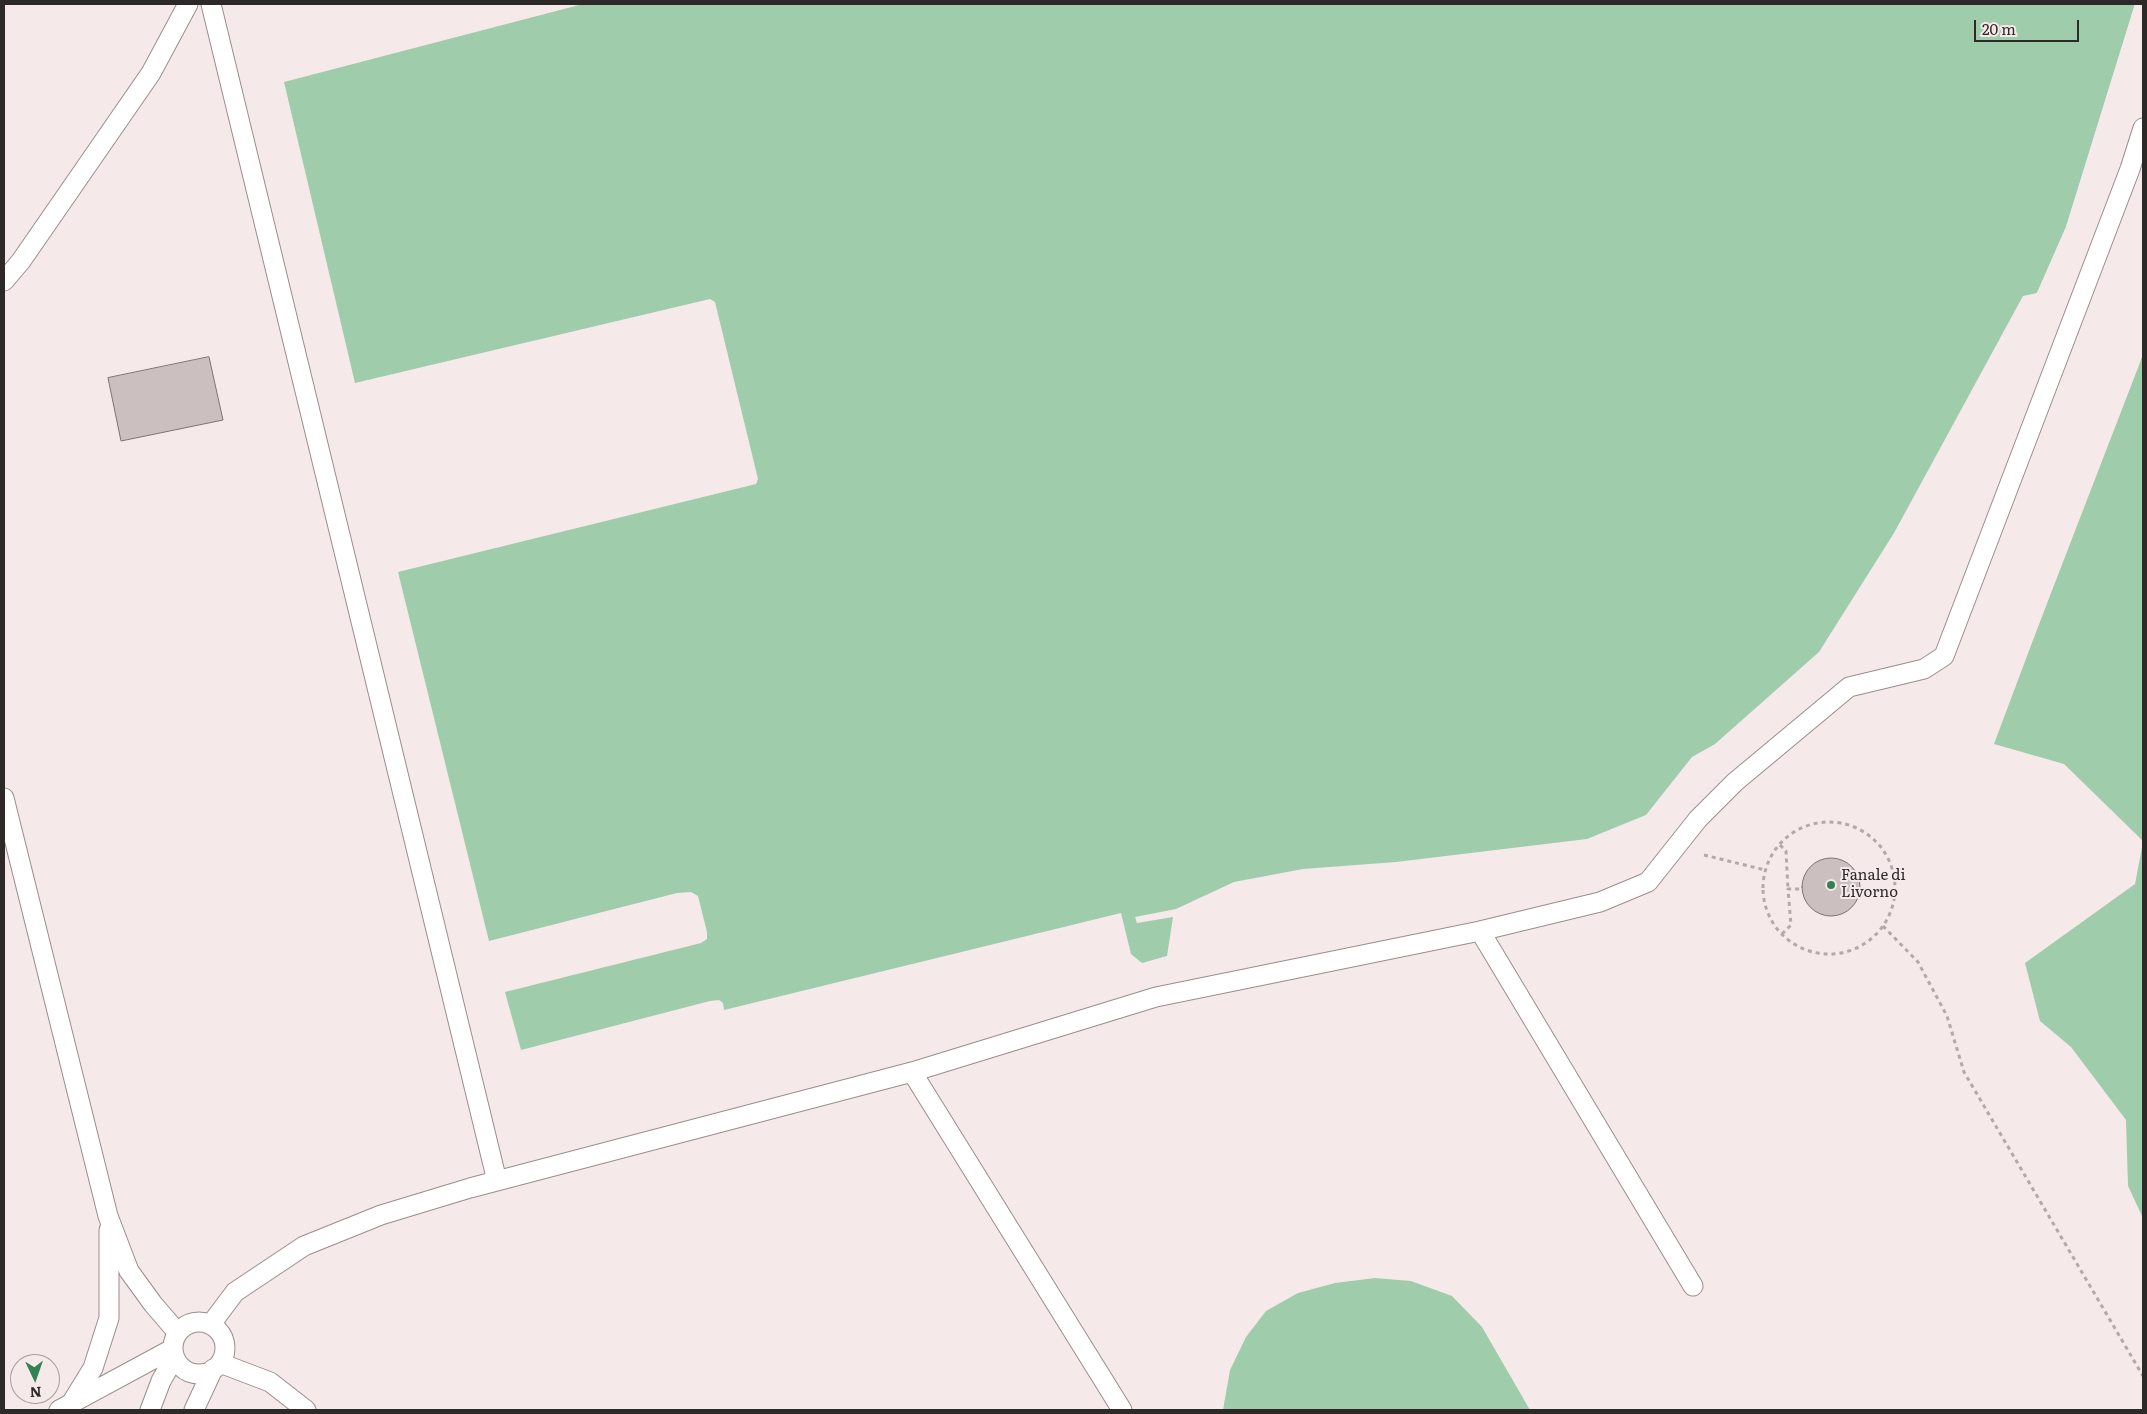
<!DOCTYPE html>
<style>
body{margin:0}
#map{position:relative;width:2147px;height:1414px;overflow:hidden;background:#f6e9e9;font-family:Literata,serif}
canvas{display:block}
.frame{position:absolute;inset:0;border:5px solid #2e2929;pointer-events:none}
.north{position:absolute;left:10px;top:1354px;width:50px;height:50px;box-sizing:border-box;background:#f6e9e9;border:1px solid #a69c9c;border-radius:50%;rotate:177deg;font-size:14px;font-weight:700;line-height:20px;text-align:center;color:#2e2929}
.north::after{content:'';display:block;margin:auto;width:18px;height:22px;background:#338252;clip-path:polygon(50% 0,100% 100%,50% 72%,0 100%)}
.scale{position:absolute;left:1974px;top:20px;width:105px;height:22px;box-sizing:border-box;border:2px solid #2e2929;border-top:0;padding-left:6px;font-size:15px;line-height:18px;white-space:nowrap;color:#2e2929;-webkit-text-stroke:4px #f6e9e9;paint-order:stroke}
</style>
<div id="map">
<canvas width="2147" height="1414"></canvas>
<div class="frame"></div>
<div class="north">N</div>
<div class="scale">20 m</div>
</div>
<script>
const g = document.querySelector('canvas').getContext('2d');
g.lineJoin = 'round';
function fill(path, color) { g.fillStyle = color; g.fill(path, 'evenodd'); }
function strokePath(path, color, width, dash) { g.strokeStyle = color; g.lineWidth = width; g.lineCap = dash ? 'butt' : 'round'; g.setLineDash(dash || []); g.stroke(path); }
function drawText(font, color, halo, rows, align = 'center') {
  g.font = font + ' Literata,serif'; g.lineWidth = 4; g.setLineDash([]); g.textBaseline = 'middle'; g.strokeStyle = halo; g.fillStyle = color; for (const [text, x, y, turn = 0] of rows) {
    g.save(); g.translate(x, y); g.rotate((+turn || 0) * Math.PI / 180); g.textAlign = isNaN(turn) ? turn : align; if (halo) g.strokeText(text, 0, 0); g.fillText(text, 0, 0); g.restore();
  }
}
const water = new Path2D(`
 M583 4H2135L2066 227 2037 293 2023 296 1894 533 1819 652 1715 744 1692 757 1646 815 1587 839 1396 862 1303 869 1234 882 1176 909 1135 917 1137 923 1173 917 1167 956 1142 963 1131 954 1121 913 724 1010 723 1003 719 1000 710 1001 521 1050 505 992 701 943 707 939V932L698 896 691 892 677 893 489 941 398 572 756 484 758 479 715 302 710 299 355 383 284 82Z
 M2143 354V841L2064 764 1994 744 2055 581Z
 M2143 842V1218L2128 1186 2126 1120 2071 1047 2040 1021 2025 963 2135 884Z
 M1375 1278 1411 1281 1452 1296 1482 1327 1530 1410H1223L1230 1370 1246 1337 1266 1311 1298 1293 1335 1283Z`);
const pier = new Path2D(`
 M2135 4H2138L2068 228 2039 295 2037 293 2066 227Z
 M2143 352 2139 365 1992 746V743L2052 580Z`);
const building = new Path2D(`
 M209 357 223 420 121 441 108 378Z
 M1802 887a29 29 0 1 1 58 0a29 29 0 1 1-58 0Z`);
const path = new Path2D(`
 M1763 888a66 66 0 1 1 132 0a66 66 0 1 1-132 0Z
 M1780 845 1786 851 1788 889
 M1704 855 1765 870
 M1883 926 1918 962 1947 1016 1964 1072 2143 1376
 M1782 934 1791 925 1788 889H1802`);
const lane = new Path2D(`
 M211 4 497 1181
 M4 281 21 261 151 73 188 4
 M4 798 108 1216 129 1271 153 1304 177 1332
 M1480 931 1693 1286
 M912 1072 1122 1410
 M173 1348a26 26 0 1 1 52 0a26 26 0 1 1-52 0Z
 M211 1324 235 1292 304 1246 381 1215 470 1188 912 1072 1156 997 1480 931 1600 902 1648 882 1698 819 1735 782 1849 687 1924 669 1944 656 2130 169 2143 128
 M220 1363 270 1382 306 1410
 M72 1402 93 1368 109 1318V1230
 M59 1410 172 1349
 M150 1410 161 1381 174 1358
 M194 1410 213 1369`);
const markers = [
 [1831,885,5,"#338252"]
];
const poiNames = [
 ["Fanale di",1841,876],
 ["Livorno",1841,893]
];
fill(water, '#9fcdac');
fill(pier, '#f6e9e9');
fill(building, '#cbc0bf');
strokePath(building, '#7e7373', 1);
strokePath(lane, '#998e8d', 21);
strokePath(path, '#b4a9a9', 3, [4, 4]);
strokePath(lane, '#fff', 19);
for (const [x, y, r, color] of markers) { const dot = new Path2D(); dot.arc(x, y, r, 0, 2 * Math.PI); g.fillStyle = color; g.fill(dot); strokePath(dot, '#f6e9e9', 2); }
drawText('15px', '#2e2929', '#f6e9e9', poiNames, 'left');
</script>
